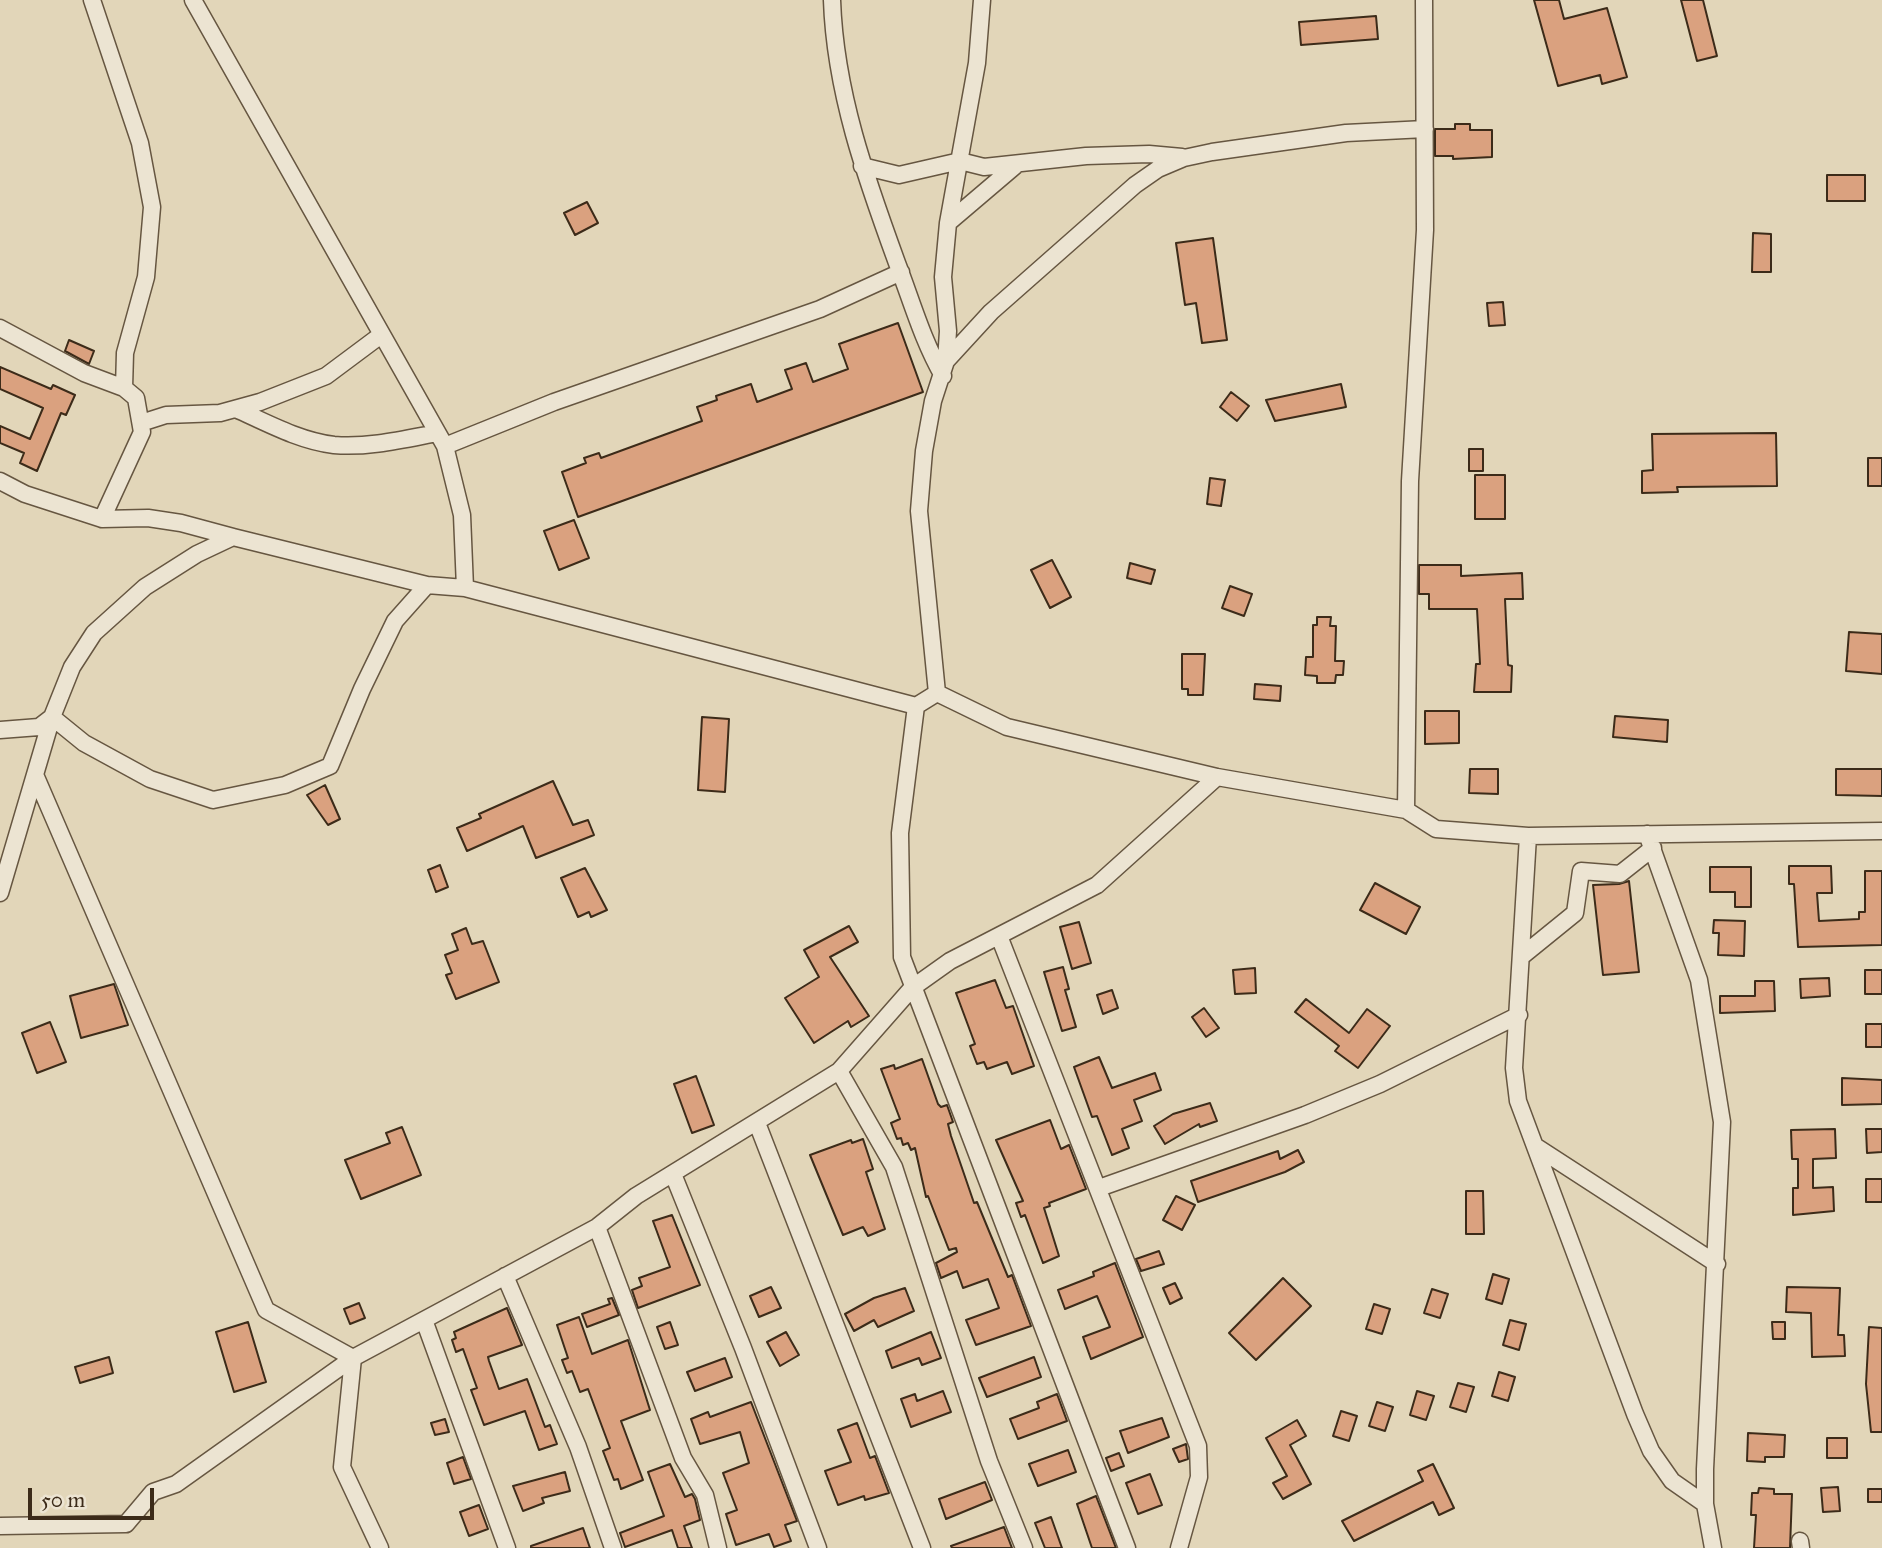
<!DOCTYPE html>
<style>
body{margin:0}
#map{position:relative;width:1882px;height:1548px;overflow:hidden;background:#e2d6b9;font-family:"IM FELL Great Primer",serif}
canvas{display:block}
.scale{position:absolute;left:28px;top:1488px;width:126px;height:32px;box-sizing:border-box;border:4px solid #3c2b19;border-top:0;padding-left:9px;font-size:21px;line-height:24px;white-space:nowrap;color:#3c2b19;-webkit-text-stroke:5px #ece4d2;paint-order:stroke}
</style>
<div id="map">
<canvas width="1882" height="1548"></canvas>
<div class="scale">50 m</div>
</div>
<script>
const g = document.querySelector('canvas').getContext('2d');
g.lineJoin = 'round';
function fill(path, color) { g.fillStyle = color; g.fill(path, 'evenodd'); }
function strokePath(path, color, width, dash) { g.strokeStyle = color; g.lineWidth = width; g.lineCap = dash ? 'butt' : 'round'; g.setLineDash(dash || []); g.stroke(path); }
const building = new Path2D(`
 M1534 0H1559L1564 19 1607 8 1627 77 1602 84 1600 75 1558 86Z
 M1681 0H1703L1717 56 1697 61Z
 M1376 16 1378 39 1301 45 1299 22Z
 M1455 124H1470V130H1492V157L1453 159V156H1435V129H1455Z
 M1827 175H1865V201H1827Z
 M587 202 598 223 575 235 564 213Z
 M1753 233 1771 234V272H1752Z
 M1213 238 1227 340 1202 343 1196 303 1185 305 1176 243Z
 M1503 302 1505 325 1489 326 1487 303Z
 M898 323 923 392 578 517 562 472 586 463 584 458 599 453 601 458 702 421 697 407 717 400 716 396 751 384 757 402 792 389 785 370 806 363 813 382 848 369 839 344Z
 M69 340 94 351 89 364 65 351Z
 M0 367 51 389 53 385 75 395 66 415 61 413 37 471 20 463 24 453 0 443V426L30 439 43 408 0 389Z
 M1341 384 1346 407 1275 421 1266 400Z
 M1231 392 1249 406 1237 421 1220 407Z
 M1776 433 1777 486 1677 487 1678 492 1642 493V471L1653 470 1652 434Z
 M1469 449H1483V471H1469Z
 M1868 458H1882V486H1868Z
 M1475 475H1505V519H1475Z
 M1210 478 1225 480 1221 506 1207 504Z
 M574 520 589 558 559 570 544 531Z
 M1052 560 1071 597 1050 608 1031 570Z
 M1130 563 1155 570 1151 584 1127 578Z
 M1419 565H1461V576L1522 573 1523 599H1505L1508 665 1512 666 1511 692H1474L1476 664H1480L1477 609H1429V594H1419Z
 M1230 586 1252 594 1244 616 1222 608Z
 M1317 617H1331L1330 626H1336L1335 661H1344L1343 675H1336L1335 683H1317V676L1305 675 1306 657H1313V625H1317Z
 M1849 632 1882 634V674L1846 671Z
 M1182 654H1205L1203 695H1188V689H1182Z
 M1255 684 1281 686 1280 701 1254 699Z
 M1425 711H1459V743L1425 744Z
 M1615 716 1668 720 1667 742 1613 737Z
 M702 717 729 719 725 792 698 790Z
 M1470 769H1498V794L1469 793Z
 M1836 769H1882V796L1836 795Z
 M553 781 573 825 588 820 594 835 536 858 523 826 467 851 457 828 481 818 479 814Z
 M325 785 340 819 328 825 307 795Z
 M440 865 448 887 436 892 428 870Z
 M1789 866H1831L1832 893H1817L1819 921 1859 919V912H1865V871H1882V945L1798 947 1794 884H1789Z
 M1710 867H1751V907H1735V892H1710Z
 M585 868 607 910 591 917 589 912 578 917 561 878Z
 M1629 881 1639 972 1603 975 1593 885 1619 884Z
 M1375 883 1420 907 1406 934 1360 910Z
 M1714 920 1745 921 1744 956 1718 955 1719 933H1713Z
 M1079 922 1091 963 1072 969 1060 927Z
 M849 926 858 942 830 957 869 1016 851 1027 848 1021 814 1043 785 998 819 977 804 950Z
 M466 928 472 944 483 941 499 982 456 999 446 975 452 973 445 955 458 950 452 934Z
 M1063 967 1069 989 1065 990 1076 1027 1062 1031 1044 972Z
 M1255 968 1256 993 1235 994 1233 970Z
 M1865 970H1882V994H1865Z
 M1829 978 1830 996 1801 998 1800 979Z
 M995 980 1006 1008 1013 1006 1034 1066 1012 1074 1007 1062 987 1069 984 1062 977 1064 970 1046 975 1044 956 993Z
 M1755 981H1774L1775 1011 1720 1013V996H1755Z
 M114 984 128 1025 81 1038 70 996Z
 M1112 990 1118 1008 1103 1014 1097 995Z
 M1306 999 1349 1033 1367 1009 1390 1026 1358 1068 1335 1051 1339 1046 1295 1012Z
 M1204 1008 1219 1028 1206 1037 1192 1017Z
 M50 1022 66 1062 37 1073 22 1033Z
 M1866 1024H1882V1047H1866Z
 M1099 1057 1112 1088 1155 1073 1161 1090 1134 1100 1142 1121 1122 1129 1129 1148 1112 1155 1097 1116 1092 1117 1074 1067Z
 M922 1059 938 1104 941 1107 947 1105 953 1122 948 1124 951 1136 974 1203 977 1202 1008 1277 1012 1275 1031 1326 976 1345 966 1320 999 1308 988 1279 963 1288 957 1271 941 1278 936 1263 957 1252 956 1248 949 1250 928 1196 926 1197 915 1148 911 1150 908 1143 903 1145 901 1138 897 1139 891 1123 900 1119 881 1069 894 1065 895 1069Z
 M696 1076 714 1125 692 1133 674 1084Z
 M1842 1078 1882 1080V1104L1842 1105Z
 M1210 1103 1217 1121 1200 1127 1199 1124 1165 1144 1154 1126 1173 1114Z
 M1050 1120 1061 1149 1069 1145 1086 1189 1049 1203 1050 1206 1044 1208 1059 1256 1043 1263 1025 1215 1021 1217 1016 1203 1023 1201 996 1140Z
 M402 1127 421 1175 361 1199 345 1160 390 1143 386 1133Z
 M1835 1129 1836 1158 1813 1159V1188L1833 1187 1834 1211 1793 1215V1188H1798V1159H1792L1791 1130Z
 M1866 1129H1882V1152L1867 1153Z
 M863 1139 873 1169 866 1172 885 1229 868 1236 863 1227 843 1235 810 1155 851 1140 852 1143Z
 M1298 1150 1304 1162 1285 1172 1198 1202 1191 1181 1278 1151 1280 1159Z
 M1866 1179H1882V1202H1866Z
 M1466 1191H1483L1484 1234H1466Z
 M1176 1196 1195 1205 1182 1230 1163 1220Z
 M672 1215 700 1285 638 1308 632 1290 642 1286 639 1278 670 1267 653 1221Z
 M1159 1251 1164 1264 1141 1271 1136 1259Z
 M1115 1263 1143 1337 1091 1359 1083 1337 1110 1327 1097 1296 1065 1309 1058 1290 1094 1276 1093 1272Z
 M1493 1274 1509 1279 1502 1304 1486 1299Z
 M1283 1278 1311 1306 1256 1360 1229 1333Z
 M1175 1283 1182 1298 1170 1304 1163 1288Z
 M771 1287 781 1308 759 1317 750 1296Z
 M1787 1287 1840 1288 1838 1335H1844L1845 1356 1812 1357 1811 1313 1786 1312Z
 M905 1288 914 1311 878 1327 874 1320 854 1331 845 1314 874 1298Z
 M1432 1289 1448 1294 1440 1318 1424 1313Z
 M612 1298 619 1315 587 1327 582 1314 610 1304 608 1299Z
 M359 1303 365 1318 350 1324 344 1309Z
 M1374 1304 1390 1309 1382 1334 1366 1329Z
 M507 1308 522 1345 488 1357 489 1361 499 1389 527 1379 545 1427 550 1425 557 1444 539 1450 525 1411 484 1425 471 1390 477 1388 463 1349 456 1352 452 1340 456 1338 454 1332Z
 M579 1317 592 1354 628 1340 650 1410 621 1421 643 1480 621 1489 618 1479 614 1480 603 1451 610 1448 588 1389 580 1392 572 1371 567 1373 562 1360 568 1358 557 1325Z
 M1510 1320 1526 1324 1519 1350 1503 1345Z
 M248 1322 266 1382 234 1392 216 1332Z
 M670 1322 678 1345 665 1349 657 1327Z
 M1772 1322H1785V1339H1773Z
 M1869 1327 1882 1328V1432H1871L1866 1384Z
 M786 1332 799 1355 780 1366 767 1342Z
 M931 1332 941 1358 922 1365 919 1358 892 1368 886 1351Z
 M109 1357 113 1373 80 1383 75 1367Z
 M1034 1357 1041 1377 987 1397 979 1378Z
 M725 1358 732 1377 695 1391 687 1372Z
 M1499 1372 1515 1377 1508 1401 1492 1396Z
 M1458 1383 1474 1387 1466 1412 1450 1407Z
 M943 1391 951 1412 911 1427 901 1399 915 1394 917 1401Z
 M1417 1391 1434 1396 1426 1420 1410 1415Z
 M1057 1394 1067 1421 1018 1439 1010 1419 1039 1408 1037 1402Z
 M751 1402 797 1521 785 1525 791 1541 774 1547 769 1534 736 1545 726 1514 737 1510 723 1473 749 1463 740 1432 700 1444 691 1419 708 1412 710 1417Z
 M1377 1402 1393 1407 1385 1431 1369 1426Z
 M1341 1411 1357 1416 1349 1441 1333 1436Z
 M1162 1418 1169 1437 1128 1453 1120 1431Z
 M445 1419 449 1432 435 1435 431 1423Z
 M1297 1420 1306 1436 1290 1445 1311 1484 1283 1499 1273 1483 1287 1476 1266 1438Z
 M857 1423 870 1458 875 1456 889 1493 865 1500 864 1496 838 1505 825 1471 851 1462 838 1430Z
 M1748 1433 1785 1435 1784 1457H1765V1462L1747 1461Z
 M1827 1438H1847V1458H1827Z
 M1186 1444 1188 1459 1179 1462 1173 1449Z
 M1068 1450 1076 1472 1038 1486 1029 1464Z
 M1119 1453 1124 1466 1111 1471 1106 1458Z
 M463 1457 471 1479 454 1484 447 1463Z
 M670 1464 685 1497 692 1494 695 1499 700 1520 684 1526 692 1548H678L672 1530 625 1547 620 1533 664 1516 648 1472Z
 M1433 1464 1454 1508 1439 1515 1433 1502 1354 1541 1342 1521 1423 1481 1418 1471Z
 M565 1472 570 1491 542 1498 544 1503 523 1511 513 1486Z
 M1150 1474 1162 1505 1138 1514 1126 1483Z
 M985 1482 992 1500 946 1519 939 1499Z
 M1838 1487 1840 1511 1823 1512 1821 1488Z
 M1759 1488 1774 1489V1494H1792L1790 1548H1754L1756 1515H1751L1752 1493H1758Z
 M1868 1489H1882V1502H1868Z
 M1096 1496 1116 1548H1092L1077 1504Z
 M479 1505 488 1529 469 1536 460 1512Z
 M1051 1517 1062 1548H1045L1035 1523Z
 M1004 1527 1012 1548H952L951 1546Z
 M583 1528 590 1548H531V1546Z`);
const minor = new Path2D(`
 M92 0 140 143 152 207 146 277 125 353 124 388
 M193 0 445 446 462 515 465 588
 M832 0C835 92 866 178 897 263 912 302 922 339 943 376
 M862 166 899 175 960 161 984 167 1086 156 1149 154 1182 157
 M948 223 1015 166
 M0 328 84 373 124 388 136 398 142 432 102 519
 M946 361 991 312 1135 185 1158 169 1184 158 1212 152 1346 133 1425 129
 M236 409C267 423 300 441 334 445 368 448 405 439 437 433
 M141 423 166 415 220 413 260 402 326 376 381 335
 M445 446 554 402 820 309 901 272
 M0 481 25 494 102 519 148 518 181 523 233 537
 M937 693 919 511 924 451 933 401 946 361 948 331 943 277 948 223 977 63 982 0
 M916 706 900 833 902 957 1127 1548
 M0 730 39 727 52 717 84 743 150 779 213 800 285 785 330 766 362 689 395 621 427 585
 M36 777 266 1310 353 1358 342 1467 380 1548
 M1406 810 1410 481 1425 230 1424 0
 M1647 834 1699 980 1722 1122 1705 1469V1504L1713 1548
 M1528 836 1514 1068 1518 1101 1635 1414 1651 1451 1672 1481 1705 1504
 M0 893 52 717 72 667 94 633 145 587 197 554 233 537 427 585 465 588 916 706 937 693 1007 727 1217 777 1406 810 1436 829 1528 836 1882 831
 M999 936 1198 1446 1199 1477 1179 1548
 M1522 956 1575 913 1581 871 1620 874 1653 848
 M839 1071 894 1167 989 1461 1024 1548
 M757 1123 922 1548
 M1535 1146 1717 1264
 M673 1174 743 1348 818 1548
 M1099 1188 1305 1115 1380 1084 1519 1015
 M597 1227 683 1458 705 1495 718 1548
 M505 1276 578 1447 613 1548
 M424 1320 507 1548
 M0 1526 126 1524 153 1492 176 1484 353 1358 597 1227 636 1196 839 1071 912 988 950 961 1097 885 1217 777
 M1800 1541 1801 1548`);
fill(building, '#daa17f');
strokePath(building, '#3c2b19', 2);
strokePath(minor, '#665641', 19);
strokePath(minor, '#ece4d2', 16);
</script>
